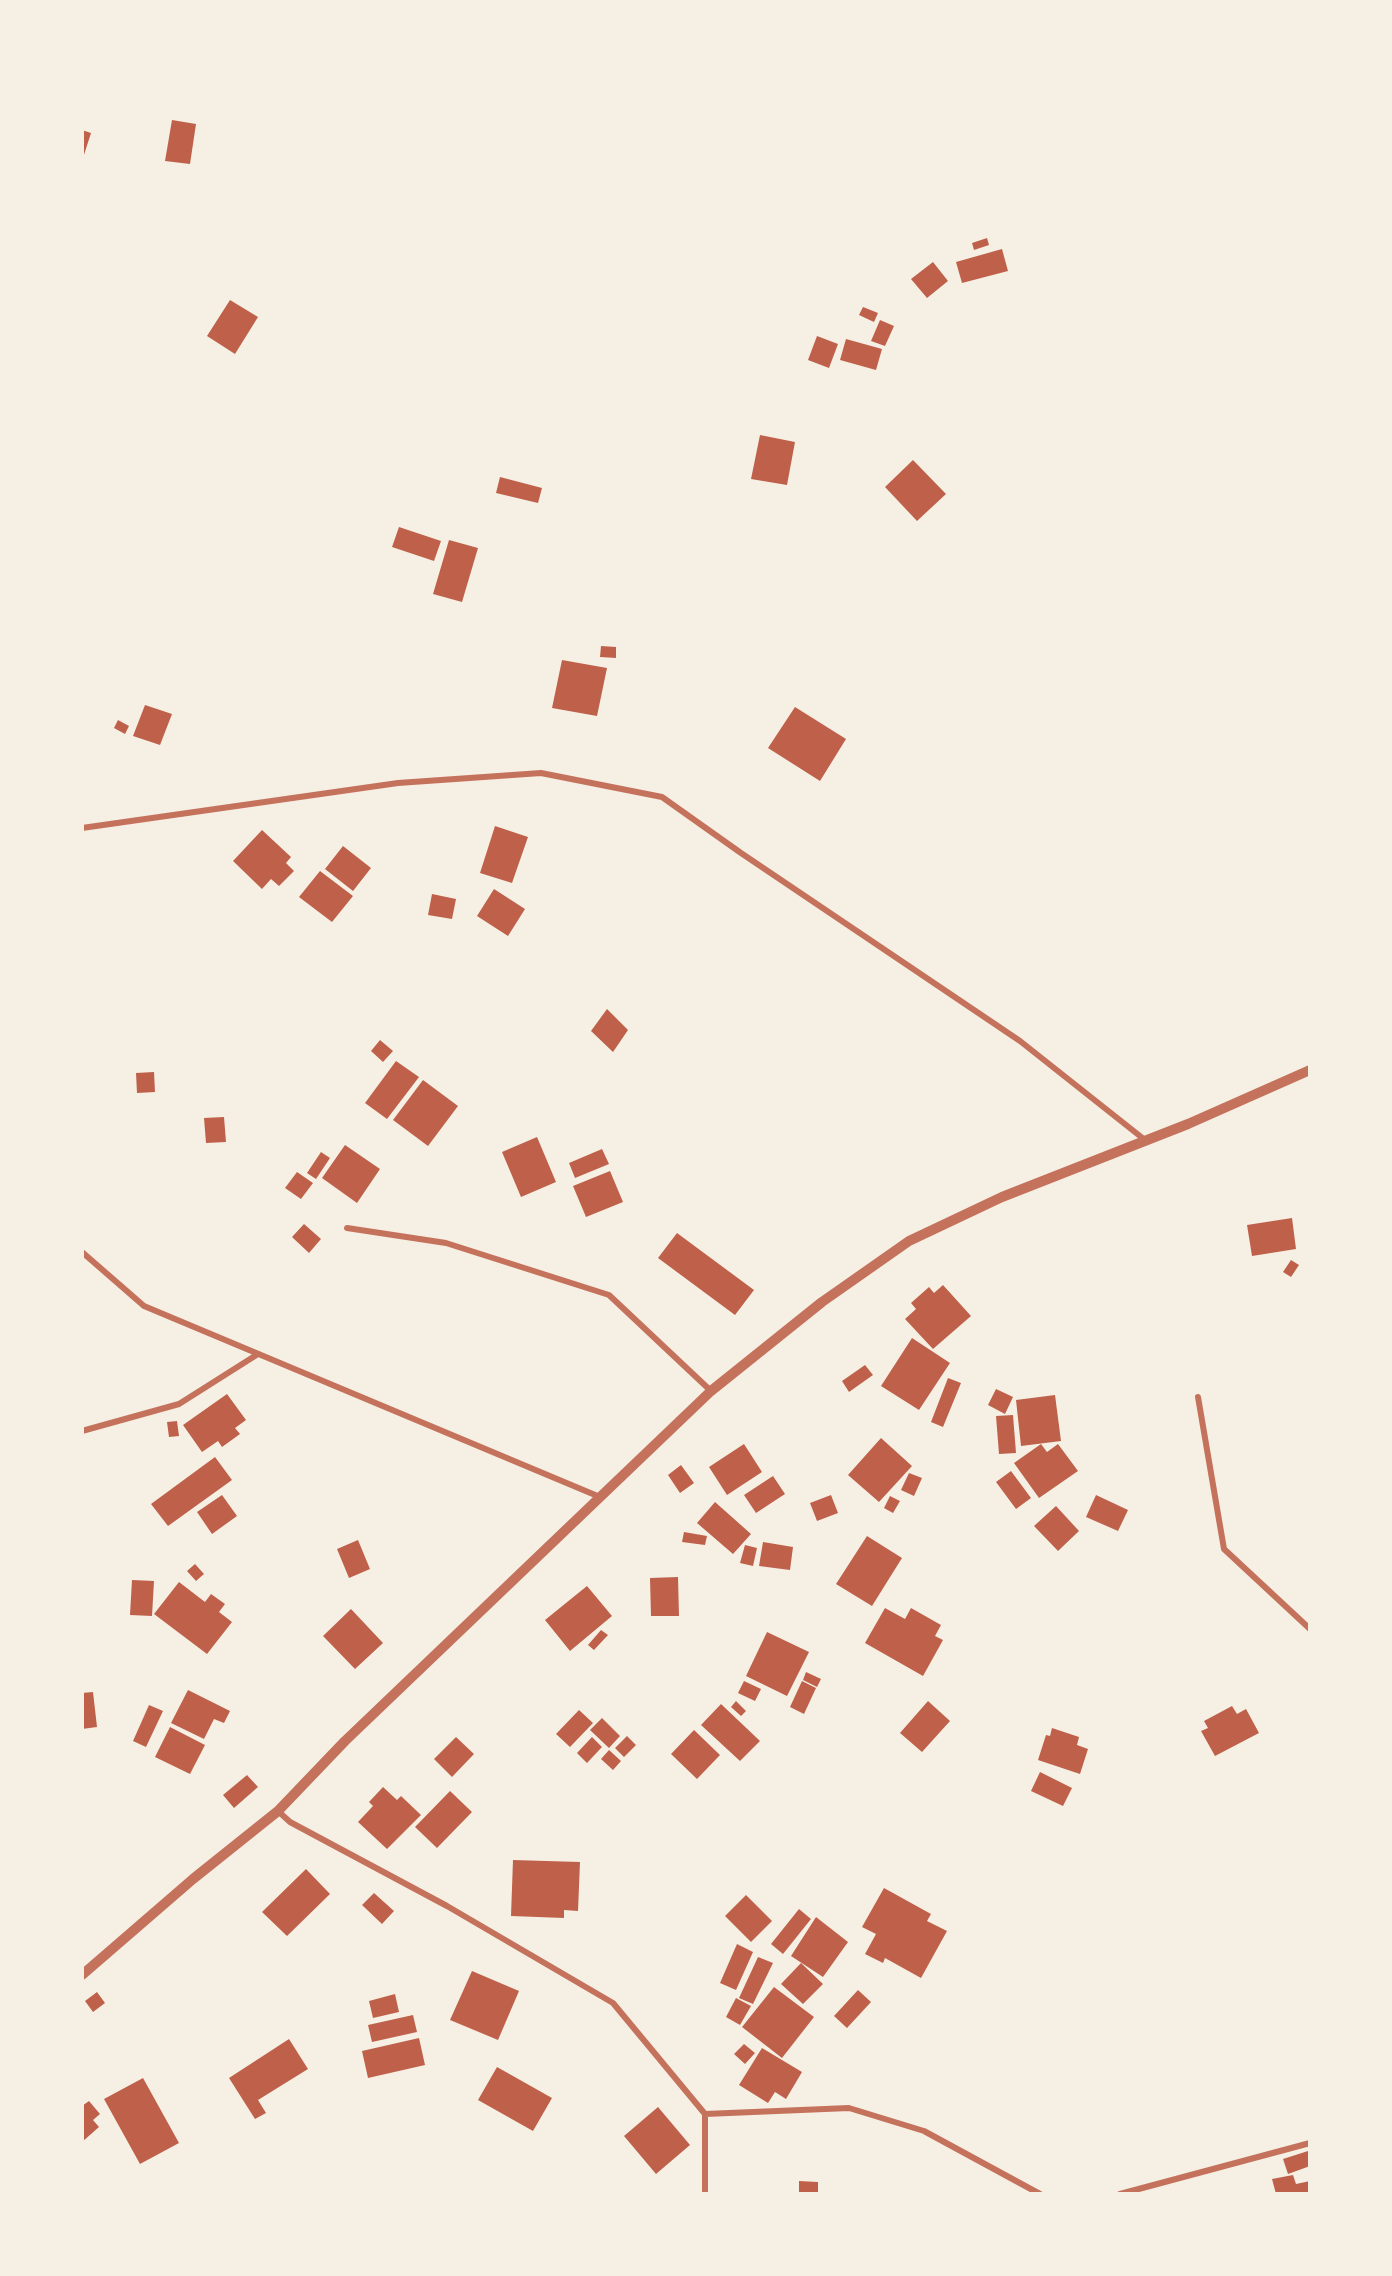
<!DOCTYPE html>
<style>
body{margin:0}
#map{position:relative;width:1392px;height:2276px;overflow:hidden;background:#f6efe4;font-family:Karla,sans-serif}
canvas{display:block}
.frame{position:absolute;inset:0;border:84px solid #f6efe4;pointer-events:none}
</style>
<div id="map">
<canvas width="1392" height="2276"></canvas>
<div class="frame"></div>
</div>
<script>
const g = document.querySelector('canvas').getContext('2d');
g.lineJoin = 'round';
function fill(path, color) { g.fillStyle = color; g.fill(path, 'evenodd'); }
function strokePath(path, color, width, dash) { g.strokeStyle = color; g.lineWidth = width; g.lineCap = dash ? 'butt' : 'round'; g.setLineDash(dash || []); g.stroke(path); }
const building = new Path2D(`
 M172 120 196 124 190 164 165 161Z
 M82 130 91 133 83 158H82Z
 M987 238 989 245 974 250 972 243Z
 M1002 249 1008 271 962 283 956 262Z
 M933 262 948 281 927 298 911 279Z
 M230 300 258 317 235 354 207 336Z
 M863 307 878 313 874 322 859 315Z
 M880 320 894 326 885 346 871 341Z
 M817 336 838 344 829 368 808 360Z
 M846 339 882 349 876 370 840 360Z
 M760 435 795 442 787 485 751 479Z
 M913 460 946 494 917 521 885 487Z
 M500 477 542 488 538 503 496 493Z
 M399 527 441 541 434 561 392 547Z
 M449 540 478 548 462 602 433 594Z
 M601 646 616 647V658L600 657Z
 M562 660 607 668 597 716 552 708Z
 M145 705 172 714 160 745 133 736Z
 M795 707 846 739 820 781 768 748Z
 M118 720 129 726 125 734 114 728Z
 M495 826 528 837 512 883 480 873Z
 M262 830 291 857 286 863 294 871 279 886 271 879 262 889 233 861Z
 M343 846 371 868 353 891 325 869Z
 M320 871 353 896 332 922 299 897Z
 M494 889 525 909 508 936 477 916Z
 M432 894 456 899 452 919 428 915Z
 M607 1009 628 1030 613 1052 591 1031Z
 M380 1040 393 1051 383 1062 371 1051Z
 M396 1061 419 1077 387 1119 365 1103Z
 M154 1072 155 1092 137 1093 136 1073Z
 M423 1080 458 1106 428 1146 393 1120Z
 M224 1117 226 1142 206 1143 204 1118Z
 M537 1137 556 1182 521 1197 502 1152Z
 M345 1145 380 1169 357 1203 322 1178Z
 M602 1149 609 1164 575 1178 569 1163Z
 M321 1152 330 1158 316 1179 307 1173Z
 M610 1171 623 1202 586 1217 573 1186Z
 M297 1172 313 1183 301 1199 285 1188Z
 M1292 1218 1296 1249 1252 1256 1247 1225Z
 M304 1224 321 1239 309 1253 292 1237Z
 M677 1233 754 1290 735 1315 658 1258Z
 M1291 1260 1299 1265 1291 1277 1283 1272Z
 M943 1285 971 1316 933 1349 905 1319 916 1309 911 1303 929 1287 934 1293Z
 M912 1338 950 1363 919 1410 881 1386Z
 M865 1365 873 1375 849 1392 842 1381Z
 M948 1378 961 1383 943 1427 931 1422Z
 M996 1389 1013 1397 1005 1414 988 1405Z
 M227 1394 246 1420 235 1428 240 1434 222 1447 218 1441 202 1452 183 1425Z
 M1055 1395 1061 1441 1021 1446 1016 1400Z
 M1013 1415 1016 1453 999 1454 996 1416Z
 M177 1421 179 1436 169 1437 167 1422Z
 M881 1438 912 1466 879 1502 848 1475Z
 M744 1444 762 1472 727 1495 709 1467Z
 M1041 1444 1047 1452 1058 1444 1078 1471 1039 1498 1014 1463Z
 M215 1457 232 1480 168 1526 151 1504Z
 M681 1465 694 1483 680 1493 668 1475Z
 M1011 1471 1031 1498 1016 1509 996 1482Z
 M909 1473 922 1478 914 1496 901 1490Z
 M773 1476 785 1494 756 1513 744 1495Z
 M222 1495 237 1516 212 1534 197 1512Z
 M831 1495 838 1513 817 1521 810 1503Z
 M1096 1495 1128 1510 1118 1531 1086 1517Z
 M890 1496 900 1501 893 1513 884 1508Z
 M715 1502 751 1534 733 1554 697 1523Z
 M1056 1506 1079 1531 1058 1551 1034 1526Z
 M684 1532 707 1536 705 1545 682 1542Z
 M867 1536 902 1558 872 1606 836 1584Z
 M358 1540 370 1569 349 1578 337 1549Z
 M763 1542 793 1547 790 1570 759 1566Z
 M745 1545 757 1548 753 1566 740 1563Z
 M195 1564 204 1574 196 1581 187 1571Z
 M678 1577 679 1616H651L650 1578Z
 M132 1580 154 1581 152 1616 130 1615Z
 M179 1582 205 1602 211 1594 225 1604 219 1612 232 1622 207 1654 154 1614Z
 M587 1586 612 1616 570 1651 545 1620Z
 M885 1608 905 1619 911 1608 941 1625 935 1636 943 1640 923 1676 865 1643Z
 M351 1609 383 1643 355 1669 323 1636Z
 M601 1630 608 1635 594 1650 588 1645Z
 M767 1632 809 1652 787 1696 746 1676Z
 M806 1672 821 1679 817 1687 803 1680Z
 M744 1681 761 1689 755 1701 738 1693Z
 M802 1681 816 1688 804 1714 790 1707Z
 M188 1690 230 1711 224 1723 214 1719 204 1739 171 1723Z
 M93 1692 97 1727 82 1729V1693Z
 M736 1701 746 1711 741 1716 731 1707Z
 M928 1701 950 1721 922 1752 900 1733Z
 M721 1704 760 1741 740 1761 701 1725Z
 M149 1705 163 1711 146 1747 133 1741Z
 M1232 1706 1237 1714 1246 1709 1259 1733 1215 1756 1201 1731 1208 1728 1204 1721Z
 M579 1710 593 1723 570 1747 556 1734Z
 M602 1718 620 1736 609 1748 590 1730Z
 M170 1727 205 1745 190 1774 155 1757Z
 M1052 1728 1079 1737 1077 1745 1088 1749 1080 1774 1038 1760 1046 1735 1050 1736Z
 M694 1730 720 1755 697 1779 671 1754Z
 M627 1736 636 1745 624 1757 615 1748Z
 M456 1737 474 1754 452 1777 434 1759Z
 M592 1737 602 1747 587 1763 577 1753Z
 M609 1750 621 1761 613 1770 601 1759Z
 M1040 1772 1072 1788 1063 1806 1031 1791Z
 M247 1775 258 1787 234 1808 223 1795Z
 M383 1787 397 1800 401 1796 421 1815 387 1849 358 1822 373 1806 369 1802Z
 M450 1791 472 1812 437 1848 415 1827Z
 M513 1860 580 1862 578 1911 564 1910V1918L511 1916Z
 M306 1869 330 1894 287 1936 262 1912Z
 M884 1888 931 1914 927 1921 947 1931 921 1978 885 1958 883 1963 865 1954 876 1934 862 1927Z
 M374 1893 394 1911 382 1924 362 1905Z
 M746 1895 772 1921 751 1942 725 1916Z
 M799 1909 811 1919 783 1954 771 1944Z
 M816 1917 848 1942 823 1977 791 1956Z
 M737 1944 753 1952 736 1990 720 1983Z
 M758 1957 773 1963 753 2004 739 1998Z
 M801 1963 823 1984 803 2004 781 1984Z
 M472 1971 519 1991 498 2040 450 2020Z
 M774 1987 814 2017 782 2058 742 2027Z
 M858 1990 871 2002 847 2028 834 2016Z
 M97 1992 105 2003 93 2012 85 2001Z
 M395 1994 399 2012 373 2018 369 2001Z
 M736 1998 751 2006 740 2025 726 2017Z
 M413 2015 417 2032 372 2042 368 2025Z
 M419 2038 425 2065 368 2078 362 2051Z
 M289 2039 308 2069 258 2100 266 2113 255 2119 229 2078Z
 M744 2044 755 2053 745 2064 734 2054Z
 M762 2048 802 2072 786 2099 775 2092 768 2103 739 2085Z
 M497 2067 552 2098 533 2131 478 2100Z
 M143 2078 179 2143 140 2164 104 2099Z
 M89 2101 100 2114 93 2120 99 2127 82 2142V2106Z
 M658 2107 690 2145 656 2174 624 2136Z
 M1308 2151 1310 2166 1288 2174 1283 2159Z
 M1293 2175 1296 2184 1310 2181V2194H1276L1272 2179Z
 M799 2181 818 2182V2194H799Z`);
const minor = new Path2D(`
 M82 828 398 783 541 773 662 797 741 853 1020 1041 1145 1140
 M347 1228 446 1243 609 1295 711 1391
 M82 1252 144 1306 600 1497
 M1198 1397 1224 1549 1310 1629
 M82 1431 179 1404 258 1354
 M278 1811 290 1822 447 1906 613 2003 705 2114 849 2108 924 2131 1040 2194
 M705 2194V2114
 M1120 2194 1310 2143`);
const tertiary = new Path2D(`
 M82 1975 193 1879 278 1811 345 1741 711 1391 822 1302 909 1241 1002 1197 1188 1124 1310 1070`);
fill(building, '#bf614a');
strokePath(minor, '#c5725c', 6);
strokePath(tertiary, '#c5725c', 10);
</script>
